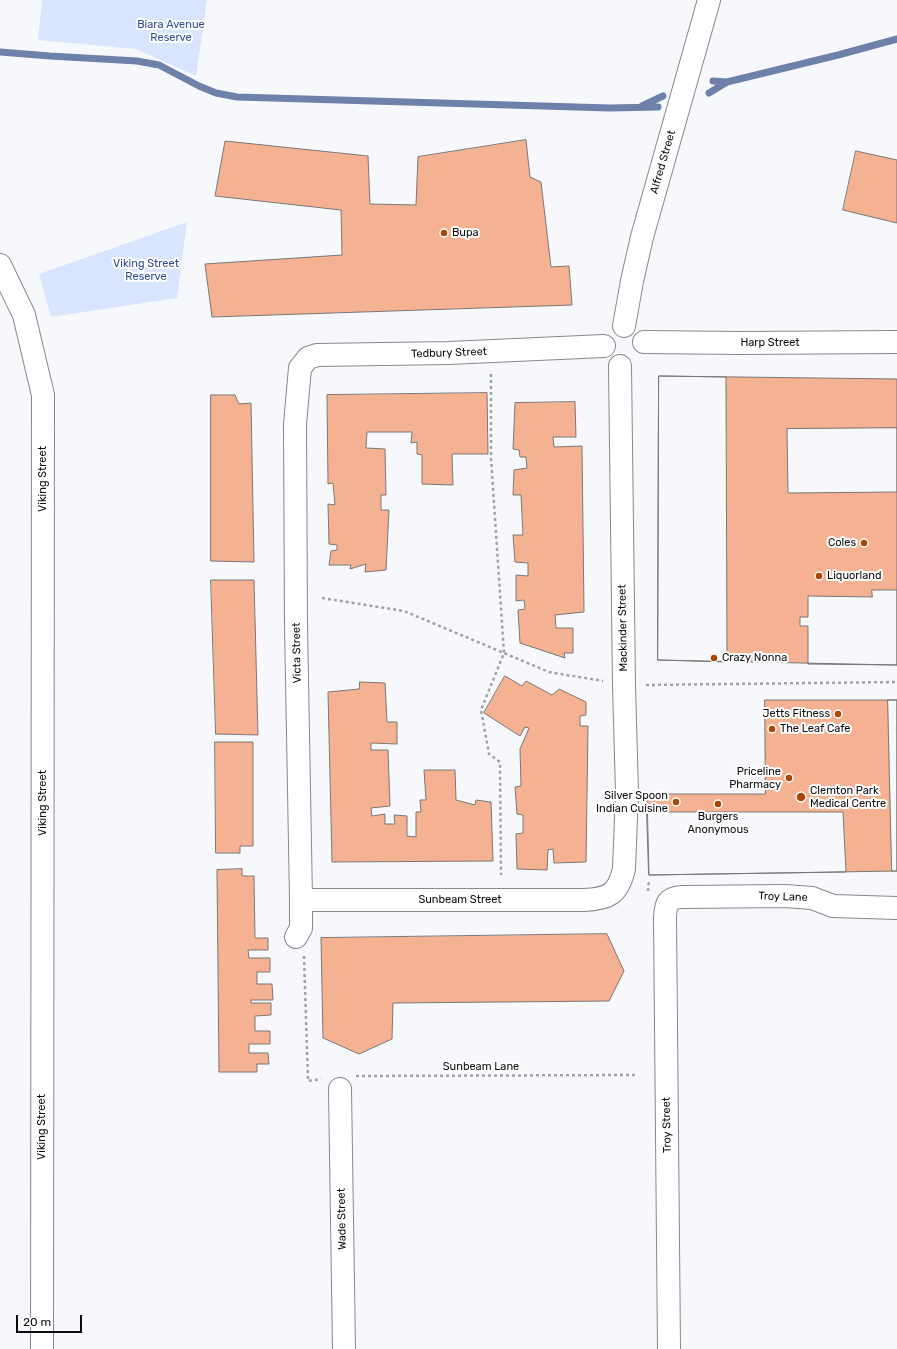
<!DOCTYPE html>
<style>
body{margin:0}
#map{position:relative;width:897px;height:1349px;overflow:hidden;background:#f6f8fc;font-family:Rubik,sans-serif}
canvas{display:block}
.scale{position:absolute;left:16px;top:1315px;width:66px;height:18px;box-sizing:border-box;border:2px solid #0c0c0e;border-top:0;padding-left:5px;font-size:12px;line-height:14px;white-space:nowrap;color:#0c0c0e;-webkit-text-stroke:3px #fff;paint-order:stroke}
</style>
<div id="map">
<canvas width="897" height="1349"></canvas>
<div class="scale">20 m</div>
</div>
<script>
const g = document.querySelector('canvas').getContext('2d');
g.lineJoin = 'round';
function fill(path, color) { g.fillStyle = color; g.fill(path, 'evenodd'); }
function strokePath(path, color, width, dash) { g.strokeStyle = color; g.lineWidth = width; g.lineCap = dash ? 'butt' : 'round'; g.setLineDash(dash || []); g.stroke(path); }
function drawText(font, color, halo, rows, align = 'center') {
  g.font = font + ' Rubik,sans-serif'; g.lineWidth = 4; g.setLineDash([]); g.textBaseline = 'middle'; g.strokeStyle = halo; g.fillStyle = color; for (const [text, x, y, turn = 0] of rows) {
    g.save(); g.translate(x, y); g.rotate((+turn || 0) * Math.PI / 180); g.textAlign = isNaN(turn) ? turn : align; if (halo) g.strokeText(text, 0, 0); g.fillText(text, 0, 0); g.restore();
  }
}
const green = new Path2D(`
 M42 0H207L196 76 136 49 38 40Z
 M187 222 177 298 51 317 39 274Z`);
const stream = new Path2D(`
 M0 52 50 56 137 61 159 65 199 86 216 93 237 97 610 108 658 107
 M713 81 727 82
 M709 93 727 82 838 55 897 39
 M642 106 663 96`);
const building = new Path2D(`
 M526 140 530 177 541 182 551 267 569 266 572 305 212 317 205 264 342 255 341 210 215 196 225 141 368 156 370 204 416 205 418 157Z
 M856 151 897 160V223L843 210Z
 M659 376 897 379V665L658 660Z
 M659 376 726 377 727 662 658 660Z
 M487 393 488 454H452L453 485 422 484V455L417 454V442L411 443 412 432H367L366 448 385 449 386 495H381V510H389L386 570 365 572 366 564 350 569 351 565H329L331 551 337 550V545L329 544 328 504 335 505 333 483 328 484 327 395Z
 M211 395H235L239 404 251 403 254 562 211 561Z
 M575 402 576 437H553L554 447 582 446 584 612 555 615 556 628H573V653H564L565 658 520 643 518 610 525 609 524 600 516 601V575L528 576V563L515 562 513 535H523L521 495H513L514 470 527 468 526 457H520L519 450 513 449 515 403Z
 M897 428V492L788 493 787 429Z
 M211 580H254L258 735 216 734Z
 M872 590H897V665L808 664V626H800V617H808V596L872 597Z
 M505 676 522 686 526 681 552 695 559 689 586 702V715L580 716V726H588L586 862 554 863 553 849 548 850 547 870 517 869 516 834 523 833V815L517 814 515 787 521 786 520 749 529 728 525 727 520 736 484 713Z
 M360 682 385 683 387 722H397V744L371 743V750H388L390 806 371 808 372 816 385 814V824H395L394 815 407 816V836L416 837V812H421L420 800H426L424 770H455L456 800 475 805 476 800 491 802 493 861 332 862 328 692 359 689Z
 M765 700H897V871L649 875 647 794H765Z
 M888 700H897V871H892Z
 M215 742H253V846H240V853H216Z
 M647 812H843L846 872 649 875Z
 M242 869V876H254L255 938H268V950H248L249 958H270V972H257V984H272L273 1000H251V1003H271V1015L255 1016V1031H270V1044H249V1053H268L269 1064H257V1072H219L217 870Z
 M607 934 624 971 609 1001 393 1003 392 1039 359 1054 323 1038 321 938Z`);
const path = new Path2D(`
 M491 374V458L504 653 481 710 489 754 500 762 501 875
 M322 598 404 611 549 672 603 681
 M646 685 897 682
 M648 891 649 880
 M304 956 308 1081 321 1079
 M356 1076 636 1075`);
const minor = new Path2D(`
 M0 265 24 315 43 395 42 1349
 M624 326 632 281 642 237 709 0
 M644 342 740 343 897 342
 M301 900H584C609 899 618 894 624 869L627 793 624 685 620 366
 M296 937 301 928V900L296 624 295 424 300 368 308 358 317 355 449 353 604 346
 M340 1089 344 1349
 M669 1349 665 917C666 903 667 898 682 897L785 896 812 898 833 906 897 908`);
const markers = [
 [444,233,4,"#a94707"],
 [864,543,4,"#a94707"],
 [819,576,4,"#a94707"],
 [714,658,4,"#a94707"],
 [838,714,4,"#a94707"],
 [772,729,4,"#a94707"],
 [789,778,4,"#a94707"],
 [801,797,5,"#a94707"],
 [676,802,4,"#a94707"],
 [718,804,4,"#a94707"]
];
const parkNames = [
 ["Biara Avenue",171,25],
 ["Reserve",171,38],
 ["Viking Street",146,264],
 ["Reserve",146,277]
];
const streetNames = [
 ["Alfred Street",663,162,-74],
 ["Harp Street",770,343],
 ["Tedbury Street",449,353,-2],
 ["Viking Street",43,479,-90],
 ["Mackinder Street",623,628,-91],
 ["Victa Street",297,653,-91],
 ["Viking Street",43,803,-90],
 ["Troy Lane",783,897,2],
 ["Sunbeam Street",460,900],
 ["Sunbeam Lane",481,1067],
 ["Troy Street",667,1125,-91],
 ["Viking Street",42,1127,-90],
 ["Wade Street",342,1219,-91]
];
const poiNames = [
 ["Bupa",452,233],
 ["Coles",856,543,"right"],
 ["Liquorland",827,576],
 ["Crazy Nonna",722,658],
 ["Jetts Fitness",830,714,"right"],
 ["The Leaf Cafe",780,729],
 ["Priceline",781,772,"right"],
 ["Pharmacy",781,785,"right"],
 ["Clemton Park",810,791],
 ["Medical Centre",810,804],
 ["Silver Spoon",668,796,"right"],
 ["Indian Cuisine",668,809,"right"],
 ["Burgers",718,817,"center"],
 ["Anonymous",718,830,"center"]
];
fill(green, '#d9e5ff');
strokePath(stream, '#6e81aa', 7);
fill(building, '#f5b293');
strokePath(building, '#7b7775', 1);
strokePath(minor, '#87888c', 24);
strokePath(path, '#a1a2a5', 2.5, [3, 3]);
strokePath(minor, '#fff', 22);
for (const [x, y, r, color] of markers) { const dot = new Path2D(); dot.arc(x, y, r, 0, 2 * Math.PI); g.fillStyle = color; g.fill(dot); strokePath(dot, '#fff', 1.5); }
drawText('11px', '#2f4b90', '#fff', parkNames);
drawText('11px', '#0c0c0e', '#fff', streetNames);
drawText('11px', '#0c0c0e', '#fff', poiNames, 'left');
</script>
